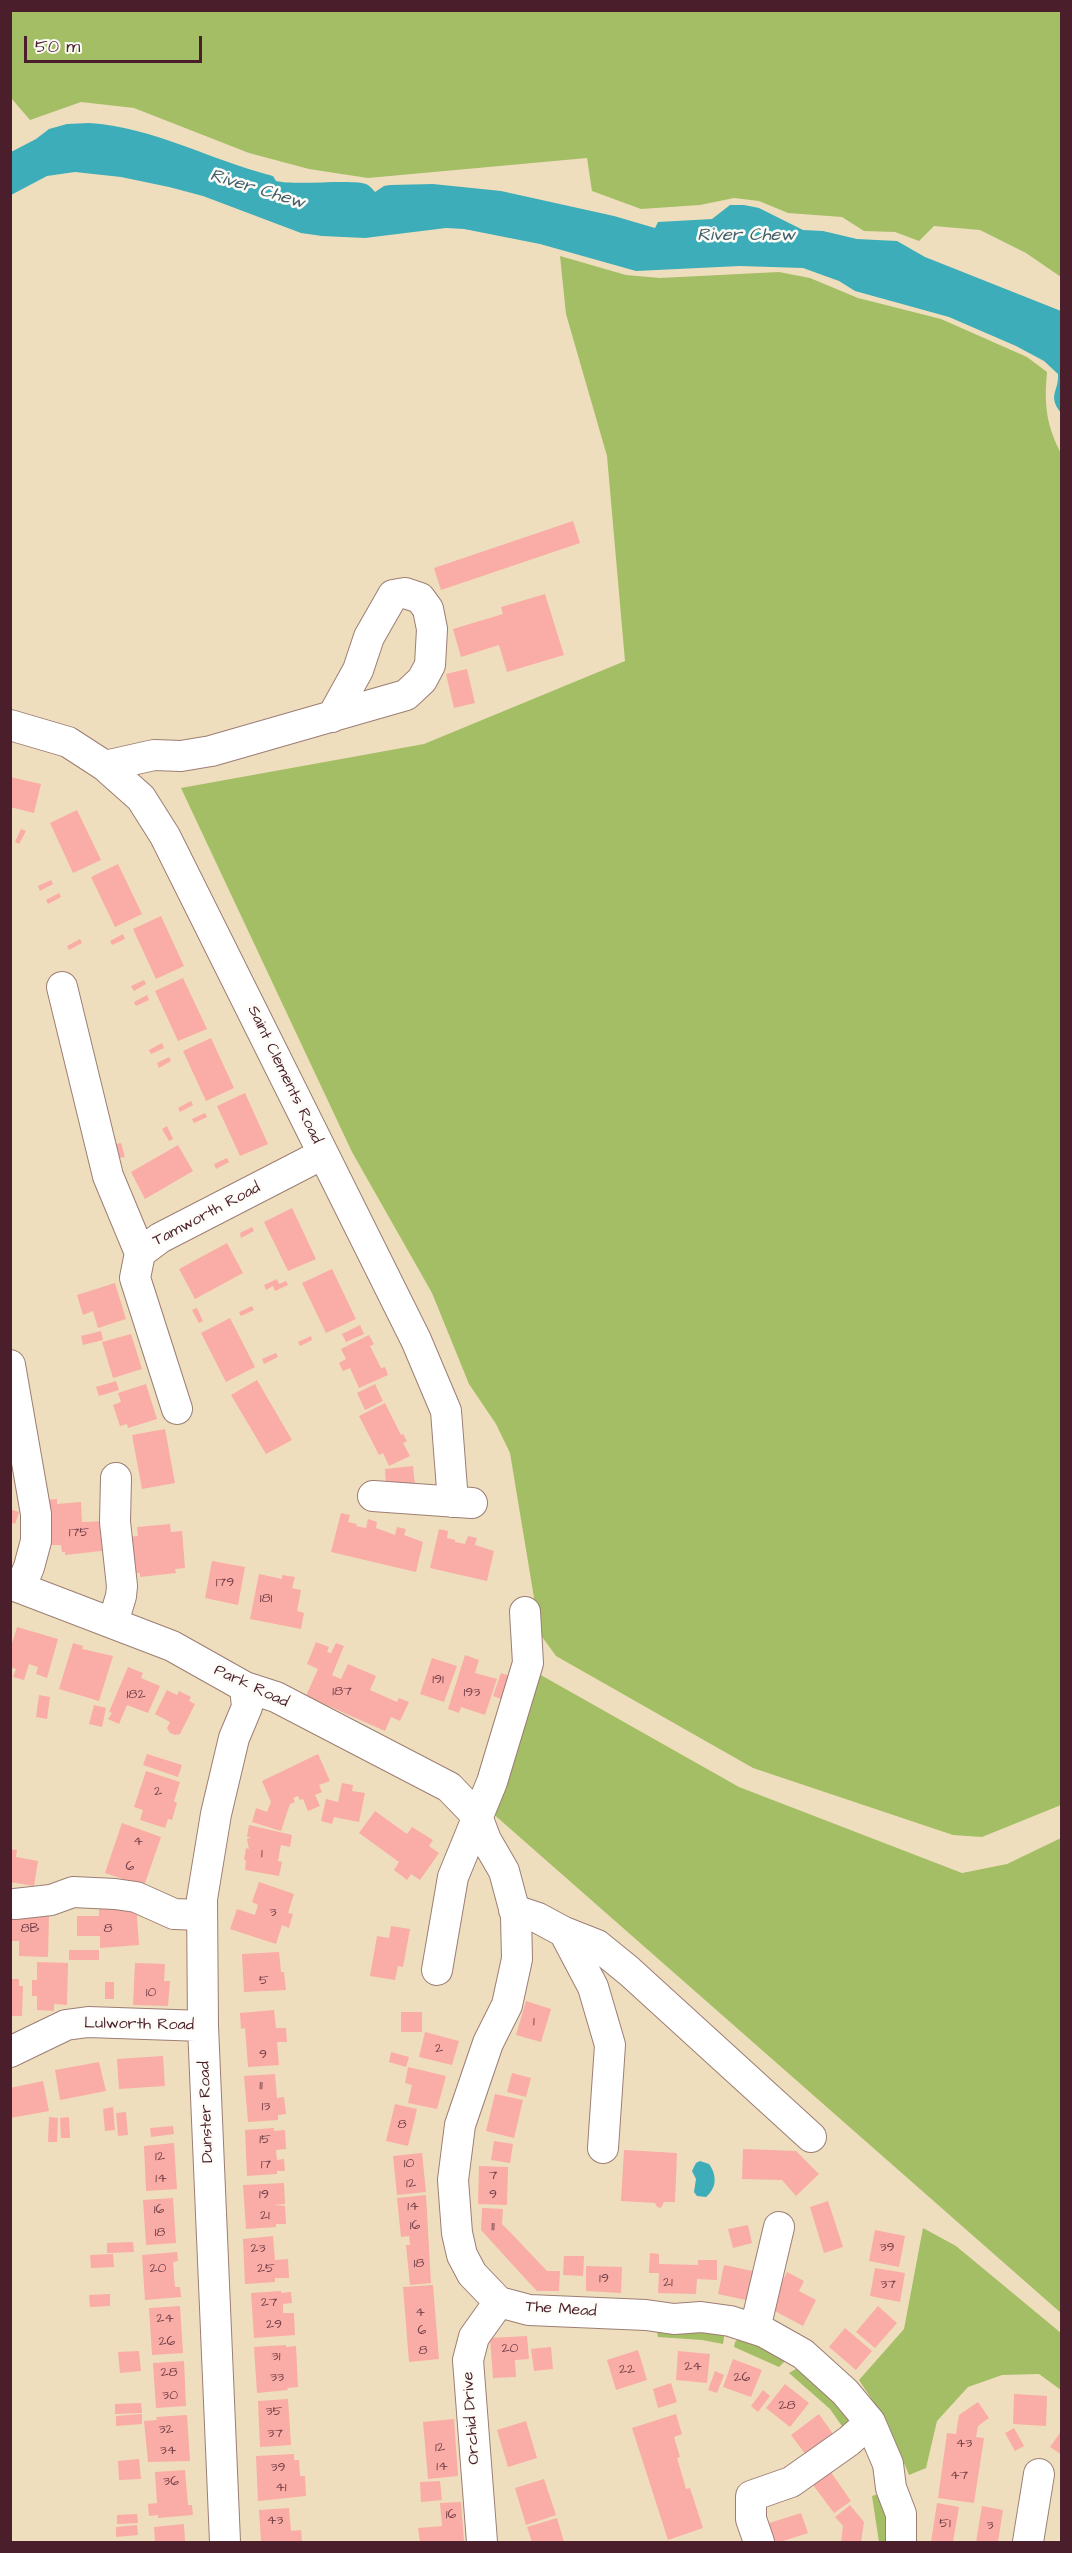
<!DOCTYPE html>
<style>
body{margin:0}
#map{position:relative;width:1072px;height:2553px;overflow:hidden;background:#efdebd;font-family:"Architects Daughter",sans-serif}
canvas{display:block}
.frame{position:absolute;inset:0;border:12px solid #4a1f2b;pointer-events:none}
.scale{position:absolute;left:24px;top:36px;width:178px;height:27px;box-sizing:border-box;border:3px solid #4a1f2b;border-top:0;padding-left:8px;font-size:18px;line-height:21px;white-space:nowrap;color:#4a1f2b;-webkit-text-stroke:4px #fdfcf7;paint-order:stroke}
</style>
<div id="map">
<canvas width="1072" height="2553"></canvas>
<div class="frame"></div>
<div class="scale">50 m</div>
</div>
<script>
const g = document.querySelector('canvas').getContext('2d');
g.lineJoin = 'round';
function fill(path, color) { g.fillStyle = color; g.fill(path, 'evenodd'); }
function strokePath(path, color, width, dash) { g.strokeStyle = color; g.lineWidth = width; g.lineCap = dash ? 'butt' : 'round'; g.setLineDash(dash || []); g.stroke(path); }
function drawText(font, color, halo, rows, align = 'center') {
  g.font = font + ' "Architects Daughter",sans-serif'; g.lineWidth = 5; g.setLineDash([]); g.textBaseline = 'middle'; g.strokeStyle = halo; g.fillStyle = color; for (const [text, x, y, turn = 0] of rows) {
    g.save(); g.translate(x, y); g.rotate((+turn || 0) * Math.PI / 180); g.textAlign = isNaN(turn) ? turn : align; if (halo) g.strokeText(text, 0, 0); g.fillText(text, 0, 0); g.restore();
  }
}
const green = new Path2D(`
 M10 11H1061V277L1026 253 980 230 934 226 919 241 895 232 864 231 842 217 788 213 759 201 734 198 700 205 641 209 592 191 587 158 368 178 309 169 249 153 134 108 81 102 30 120 11 98Z
 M560 256 626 275 660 278 779 272 810 278 858 298 941 319 1027 357 1047 372C1044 404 1046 426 1062 455L1061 1805 982 1837 953 1835 753 1768 556 1656 540 1634 510 1453 496 1424 469 1384 432 1293 352 1152 181 788 424 744 625 661 607 456 566 314Z
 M539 1674 739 1787 962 1873 1007 1864 1061 1838V2313L490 1811Z
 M923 2228 956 2246 1061 2333V2390L1039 2374 1002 2375 968 2387 937 2421 926 2468 909 2475 888 2424 859 2380 904 2329Z
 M656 2326 725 2331 723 2344 702 2340 658 2337Z
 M741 2336 783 2355 784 2362 779 2367 734 2347 735 2342Z
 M801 2366 852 2420 844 2429 830 2409 789 2373Z
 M885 2492 890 2542H879L872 2496Z`);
const water = new Path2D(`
 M89 123C153 127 210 160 273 176L276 181C297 186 357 178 368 185 371 187 373 190 375 192L384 186 390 185 433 184 501 191 614 216 655 228 658 222 712 219 730 205H744L759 208 803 230 823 231 857 239 897 241 925 257 1061 311V413C1047 395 1059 392 1058 374L1044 361 1016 346 949 317 855 291 839 281 803 268 740 266 636 271 540 244 464 229 446 228 365 238 322 236 301 233 203 196 169 187 121 177 75 172 47 176 11 195V152L36 139 49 129 67 124Z
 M700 2161 709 2164C717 2175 717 2188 706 2197L697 2196 694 2192 696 2179 692 2171 696 2163Z`);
const building = new Path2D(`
 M573 521 580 543 441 590 434 568Z
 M545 594 564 655 507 672 499 645 461 657 453 629 503 614 501 607Z
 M467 669 475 703 454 708 446 674Z
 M10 777 41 784 34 813 10 807Z
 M77 810 101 860 73 873 50 823Z
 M21 829 26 831 19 844 15 842Z
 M118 864 142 914 115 927 91 877Z
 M51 880 53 884 40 891 38 886Z
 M59 893 61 897 48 904 46 900Z
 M161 916 184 966 156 979 133 929Z
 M123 934 125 939 112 945 110 941Z
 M80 939 82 943 69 950 67 946Z
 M183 978 207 1029 178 1041 155 991Z
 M144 980 146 984 134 991 131 986Z
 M147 995 149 1000 136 1006 134 1002Z
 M211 1038 234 1088 206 1101 183 1051Z
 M162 1043 164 1048 151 1054 149 1050Z
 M169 1057 171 1061 159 1068 157 1063Z
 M245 1093 268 1144 240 1156 217 1106Z
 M191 1101 193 1105 180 1112 178 1108Z
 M205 1113 207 1117 194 1123 192 1119Z
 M167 1126 173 1139 169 1141 162 1129Z
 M121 1143 125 1157 120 1158 116 1144Z
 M178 1145 193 1171 145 1199 131 1172Z
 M227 1158 229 1162 216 1169 214 1164Z
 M292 1208 316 1259 288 1271 264 1222Z
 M252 1227 254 1231 241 1238 240 1233Z
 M227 1243 243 1273 195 1299 179 1269Z
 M332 1269 356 1319 326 1333 302 1283Z
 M277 1279 279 1284 286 1281 288 1285 275 1291 273 1286 266 1290 264 1285Z
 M115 1283 126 1319 98 1328 93 1311 83 1315 77 1295Z
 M252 1306 254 1310 241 1316 239 1312Z
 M197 1308 203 1321 199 1323 192 1310Z
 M230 1318 255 1367 226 1382 201 1333Z
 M360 1325 364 1334 346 1342 342 1334Z
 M101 1331 103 1340 83 1345 81 1336Z
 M131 1334 142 1369 113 1378 102 1342Z
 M369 1335 374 1344 370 1346 381 1368 385 1367 388 1375 359 1388 350 1368 343 1371 339 1363 346 1359 341 1349Z
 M311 1336 312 1340 300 1346 298 1342Z
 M276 1353 278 1357 264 1364 262 1359Z
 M257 1380 292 1440 266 1454 231 1395Z
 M116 1381 119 1390 99 1396 96 1387Z
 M146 1384 157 1419 128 1428 127 1424 120 1426 113 1405 121 1402 118 1393Z
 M375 1384 383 1401 365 1410 357 1393Z
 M385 1403 401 1435 403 1434 407 1441 403 1443 410 1456 389 1466 383 1453 379 1455 359 1416Z
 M165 1429 175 1483 142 1489 132 1435Z
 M413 1466 415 1485 386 1488 385 1469Z
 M57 1499V1504L81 1502 82 1522 108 1521 110 1550 65 1555V1552H62L61 1545H49L46 1500Z
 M10 1509 19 1512 15 1524 10 1522Z
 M341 1513 350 1515 348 1522 357 1524 356 1526 366 1528 368 1519 377 1522 376 1528 395 1535 397 1527 406 1529 404 1535 423 1542 416 1572 331 1552Z
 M170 1524 171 1532 182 1531 185 1568 175 1569 176 1573 140 1577V1573L131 1574 127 1537 138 1536 137 1527Z
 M439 1529 448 1531 447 1538 455 1540V1542L465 1544 468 1536 477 1538 475 1545 494 1551 487 1581 430 1568Z
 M212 1561 245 1567 238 1605 205 1598Z
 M259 1574 282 1579V1575L295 1577 292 1588 301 1590 297 1611 304 1613 301 1629 250 1619Z
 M17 1627 58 1639 47 1678 36 1674 38 1667 29 1664 24 1680 13 1677 16 1669 10 1667V1650Z
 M316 1642 329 1647 327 1652 331 1653 336 1643 344 1646 332 1675 341 1679 348 1664 376 1676 370 1690 397 1702 399 1698 409 1702 400 1721 391 1717 385 1731 306 1696 318 1669 307 1664Z
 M73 1643 83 1646 82 1649 113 1656 99 1701 59 1689Z
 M465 1655 479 1660 475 1673 497 1679 485 1715 461 1707 459 1713 448 1709Z
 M432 1658 457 1666 444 1702 420 1694Z
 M128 1667 143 1673 141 1678 160 1686 148 1713 127 1705 119 1724 108 1719 112 1713 109 1712Z
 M501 1673 515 1678 507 1701 493 1696Z
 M167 1690 177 1695 179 1691 191 1697 189 1701 195 1704 180 1734 175 1735 170 1733 167 1728 170 1722 155 1714Z
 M39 1695 50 1697 47 1719 36 1717Z
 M94 1705 106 1708 102 1727 89 1724Z
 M147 1754 182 1765 178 1777 143 1765Z
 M318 1754 330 1781 319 1785 322 1792 315 1795 320 1806 308 1811 303 1799 300 1800 298 1796 293 1798 295 1802 290 1804 281 1831 252 1822 256 1808 267 1812 271 1802 262 1781Z
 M146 1771 180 1782 174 1801 177 1803 172 1820 168 1819 165 1828 140 1820 143 1810 134 1807Z
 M342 1783 353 1785 352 1791 365 1793 359 1822 334 1817 332 1824 321 1821 326 1799 338 1802Z
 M375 1811 407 1834 412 1827 433 1840 429 1846 439 1853 420 1880 411 1874 407 1880 394 1870 399 1862 359 1833Z
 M122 1823 161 1837 144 1886 105 1873Z
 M249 1825 292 1835 290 1847 281 1845 278 1861 282 1862 279 1876 245 1870 246 1860H244L246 1848 249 1849 247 1839 251 1837H247Z
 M10 1849 17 1850 16 1857 38 1861 34 1886 10 1882Z
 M259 1882 294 1894 288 1913 293 1914 289 1928 282 1925 276 1944 230 1929 237 1909 255 1915 258 1905 252 1902Z
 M99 1903H136L139 1945 100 1948V1936H77V1916H99Z
 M10 1916H49L48 1957 19 1956V1941H10Z
 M391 1926 410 1929 403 1967 398 1966 395 1980 370 1976 377 1936 389 1938Z
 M69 1950H99V1960H69Z
 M279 1952 281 1972H284L286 1990 244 1992 242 1954Z
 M37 1962 68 1963 67 2005 54 2004V2011L37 2010V1996H32V1980H37Z
 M135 1963 165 1964 164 1981H170L168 2006 133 2005Z
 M10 1979H19V1986H23L22 2016H10Z
 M105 1982H114V1999H105Z
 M526 2001 551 2009 541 2042 516 2035Z
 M274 2010 276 2028H286L287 2042H277L279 2065 248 2067 245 2028 241 2029 240 2013Z
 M401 2012H422V2032H401Z
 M425 2032 459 2041 452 2065 419 2057Z
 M391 2052 409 2057 406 2067 389 2062Z
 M163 2056 165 2086 119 2089 117 2059Z
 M99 2062 106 2091 60 2100 55 2070Z
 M408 2067 446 2076 437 2109 408 2103 412 2085 405 2083Z
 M512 2073 531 2078 526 2097 507 2092Z
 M275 2074 277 2098 284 2097 286 2114 278 2115V2120L248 2122 244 2076Z
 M43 2081 49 2111 10 2118V2088Z
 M495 2094 523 2100 514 2138 486 2131Z
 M395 2104 417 2109 408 2146 386 2141Z
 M113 2107 115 2130 105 2131 103 2109Z
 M126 2112 128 2135 118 2136 116 2113Z
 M49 2117 58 2118 57 2142H48Z
 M69 2117 70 2138H61L60 2118Z
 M173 2126 174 2134 151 2137 150 2128Z
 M274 2128V2131L285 2130 286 2149 276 2150 277 2160 284 2159 285 2171H277V2174L247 2176 245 2130Z
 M494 2141 513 2144 510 2163 491 2160Z
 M174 2143 177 2189 146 2191 144 2146Z
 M743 2149 796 2151 819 2174 796 2196 782 2180 742 2179Z
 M624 2150 677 2153 675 2202H664L661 2208 657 2207 655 2203 621 2201Z
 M422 2153 426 2192 397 2195 393 2156Z
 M479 2166 508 2167 507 2205 478 2204Z
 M284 2183 285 2204 274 2205 285 2206 286 2224H276V2227L246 2229 243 2185Z
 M426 2195 431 2283 410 2285 406 2245H410L409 2236 401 2237 397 2198Z
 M173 2198 176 2243 146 2245 143 2200Z
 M828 2201 843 2247 824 2253 810 2207Z
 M482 2208 503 2209 502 2224 511 2233 547 2271H560L559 2291H537L522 2275 481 2230Z
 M748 2225 752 2243 733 2248 728 2229Z
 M875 2230 905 2236 899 2267 869 2261Z
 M273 2236 275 2260 288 2259 289 2278H275V2282L245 2284 243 2239Z
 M133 2242 134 2252 107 2253V2243Z
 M177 2252 178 2261 173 2262 175 2287H180L181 2297 145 2300 142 2255Z
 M650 2253 659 2254V2264L698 2265V2260H717V2280L697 2279 696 2294 658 2293 659 2273H649Z
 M113 2254 114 2267 91 2268 90 2255Z
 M564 2256H584L583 2276 563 2275Z
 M724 2265 762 2273 755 2302 718 2294Z
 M586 2266 622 2267 621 2293 586 2291Z
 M875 2268 905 2273 900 2302 870 2296Z
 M787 2272 804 2281 799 2291 816 2300 803 2326 769 2308Z
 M433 2285 439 2359 409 2362 403 2287Z
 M281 2291V2293L291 2292 292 2303 283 2304V2313H294L295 2335 254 2338 251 2293Z
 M110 2294V2306L90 2307 89 2295Z
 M180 2306 183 2353 152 2355 149 2308Z
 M878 2306 897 2323 875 2348 856 2332Z
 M845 2328 872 2351 856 2370 829 2347Z
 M527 2336 529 2359 515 2360 516 2377 493 2378 490 2338Z
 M286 2345V2347L296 2346 298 2387 287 2388 288 2390 257 2393 254 2347Z
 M551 2347 553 2369 534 2371 531 2349Z
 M638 2350 647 2380 616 2390 607 2360Z
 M139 2351 141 2371 120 2373 118 2352Z
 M678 2351 710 2354 707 2383 676 2380Z
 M733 2359 762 2370 751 2397 723 2387Z
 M184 2361 186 2406 156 2408 153 2363Z
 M715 2371 724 2375 717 2393 708 2390Z
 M671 2383 677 2402 658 2408 653 2389Z
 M785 2384 809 2403 790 2427 766 2408Z
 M763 2390 770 2396 758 2412 751 2406Z
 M1014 2394 1047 2396 1046 2426 1013 2424Z
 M288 2399 291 2445 260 2447 258 2401Z
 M978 2402 989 2418 978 2426 976 2437 984 2438 974 2503 938 2498 947 2433 956 2434 959 2415Z
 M141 2403 142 2413 115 2414V2404Z
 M142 2414V2424L116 2426V2416Z
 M676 2414 682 2434 674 2437 680 2457 677 2458 686 2489 690 2488 703 2528 668 2540 632 2428Z
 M819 2414 833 2434 806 2455 791 2435Z
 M187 2415 190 2461 148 2462 144 2421 157 2420 156 2417Z
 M454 2419 458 2476 428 2479 423 2422Z
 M526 2421 537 2458 508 2467 497 2430Z
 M1014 2428 1024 2446 1015 2451 1005 2433Z
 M1062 2430V2455L1050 2447Z
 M294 2454V2460H299L300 2476H305L306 2496 258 2501 256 2456Z
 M139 2459 141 2479 119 2480 118 2461Z
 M828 2468 851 2501 834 2513 810 2481Z
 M185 2470 188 2505H192L193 2515 158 2518V2515L149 2516 148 2504 157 2503 155 2472Z
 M544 2479 556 2515 526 2525 515 2488Z
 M440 2481 442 2500 421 2502 420 2482Z
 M461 2502 464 2541 420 2542 418 2528 442 2526 440 2503Z
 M937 2503 959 2507 953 2542H931Z
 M850 2505 864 2522 861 2542H841L843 2526 835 2517Z
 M982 2506 1003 2510 998 2542H976Z
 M289 2508 291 2531 301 2530 302 2542H261L259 2510Z
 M801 2513 808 2533 780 2542H769L763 2525Z
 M137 2514 138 2523 117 2524V2515Z
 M557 2518 564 2542H532L527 2527Z
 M184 2524 185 2542H155L154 2527Z
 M137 2525 138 2535 116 2537V2527Z`);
const minor = new Path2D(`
 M10 725 68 742 105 766 141 798 165 836 416 1340 446 1411 453 1502
 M105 766 154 755 181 756 211 751 406 695 422 680 430 665 432 629 428 609 420 598 405 593 393 595 369 637 358 670 332 717
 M62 987 108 1176 140 1253
 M10 1365 36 1514V1541L29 1567 20 1588
 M177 1409 135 1278 140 1253 160 1238 323 1154
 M373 1496 472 1503
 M10 1584 172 1646 245 1687 276 1697 449 1787 477 1816 486 1840 504 1871 516 1916 517 1959 507 2005 488 2043 460 2125 453 2180 457 2233 462 2255 472 2274 499 2302 529 2310 646 2315 674 2319 701 2317 730 2321 764 2332 803 2354 845 2392 870 2422 888 2464 891 2488 901 2514V2542
 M113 1623 121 1596 122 1586 115 1522 116 1478
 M15 1904 51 1900 73 1892 115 1894 136 1897 174 1914 202 1915
 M514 1910 538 1918 564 1932 593 1987 610 2045 603 2148
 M564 1932 597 1945 629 1971 811 2137
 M437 1970 453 1877 492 1782 528 1663 525 1612
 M10 2052 66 2025 88 2022 203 2026
 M755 2329 779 2227
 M225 2542 203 2026 202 1899 216 1814 234 1738 247 1707 245 1687
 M482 2542 468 2360 474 2337 499 2302
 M759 2542 751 2519V2496L791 2482 849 2441 870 2422
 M1028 2542 1039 2474`);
const numberNames = [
 ["175",79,1533],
 ["179",225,1583],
 ["181",266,1599],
 ["191",438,1680],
 ["187",342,1692],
 ["193",472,1693],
 ["182",136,1695],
 ["2",158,1792],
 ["4",138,1842],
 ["1",262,1854],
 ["6",130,1867],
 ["3",273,1913],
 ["8B",30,1929],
 ["8",108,1929],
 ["5",264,1981],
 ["10",151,1993],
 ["1",534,2022],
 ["2",439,2049],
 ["9",263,2055],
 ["11",261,2086],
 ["13",266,2107],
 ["8",402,2125],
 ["15",265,2140],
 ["12",160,2157],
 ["10",409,2164],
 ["17",266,2165],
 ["7",493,2176],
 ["14",161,2179],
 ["12",411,2184],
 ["19",264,2195],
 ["9",493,2195],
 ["14",413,2207],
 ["16",159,2210],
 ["21",265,2216],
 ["16",415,2226],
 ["11",493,2227],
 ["18",160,2233],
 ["39",887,2248],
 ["23",258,2249],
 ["18",419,2264],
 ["20",158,2269],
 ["25",266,2269],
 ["19",604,2279],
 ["21",668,2283],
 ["37",888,2285],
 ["27",269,2303],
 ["4",420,2313],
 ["24",165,2319],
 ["29",274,2325],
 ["6",422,2331],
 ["26",167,2342],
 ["20",510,2349],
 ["8",423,2351],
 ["31",276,2357],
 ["24",693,2367],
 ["22",627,2370],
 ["28",169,2373],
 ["33",277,2378],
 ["26",742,2378],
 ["30",170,2396],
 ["28",787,2406],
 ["35",274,2412],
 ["32",166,2430],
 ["37",275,2434],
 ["43",964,2444],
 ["12",440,2448],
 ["34",168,2451],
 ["14",442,2467],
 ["39",278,2468],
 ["47",959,2476],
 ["36",171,2482],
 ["41",281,2488],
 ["16",451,2515],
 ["43",275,2521],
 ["51",945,2524],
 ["3",990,2526]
];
const streetNames = [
 ["Saint Clements Road",284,1075,64],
 ["Tamworth Road",207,1215,-28],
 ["Park Road",251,1687,25],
 ["Lulworth Road",139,2025,1],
 ["Dunster Road",207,2112,-92],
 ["The Mead",561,2310,4],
 ["Orchid Drive",472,2418,-94]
];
const waterNames = [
 ["River Chew",257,190,17],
 ["River Chew",746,236]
];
fill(green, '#a3be65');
fill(water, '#3dadb9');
fill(building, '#faaca6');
strokePath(minor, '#9c7e74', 32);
strokePath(minor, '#fff', 30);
drawText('14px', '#76424a', null, numberNames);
drawText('16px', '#4a1f2b', '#fdfcf7', streetNames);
drawText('italic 18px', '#445f6b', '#fdfcf7', waterNames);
</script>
